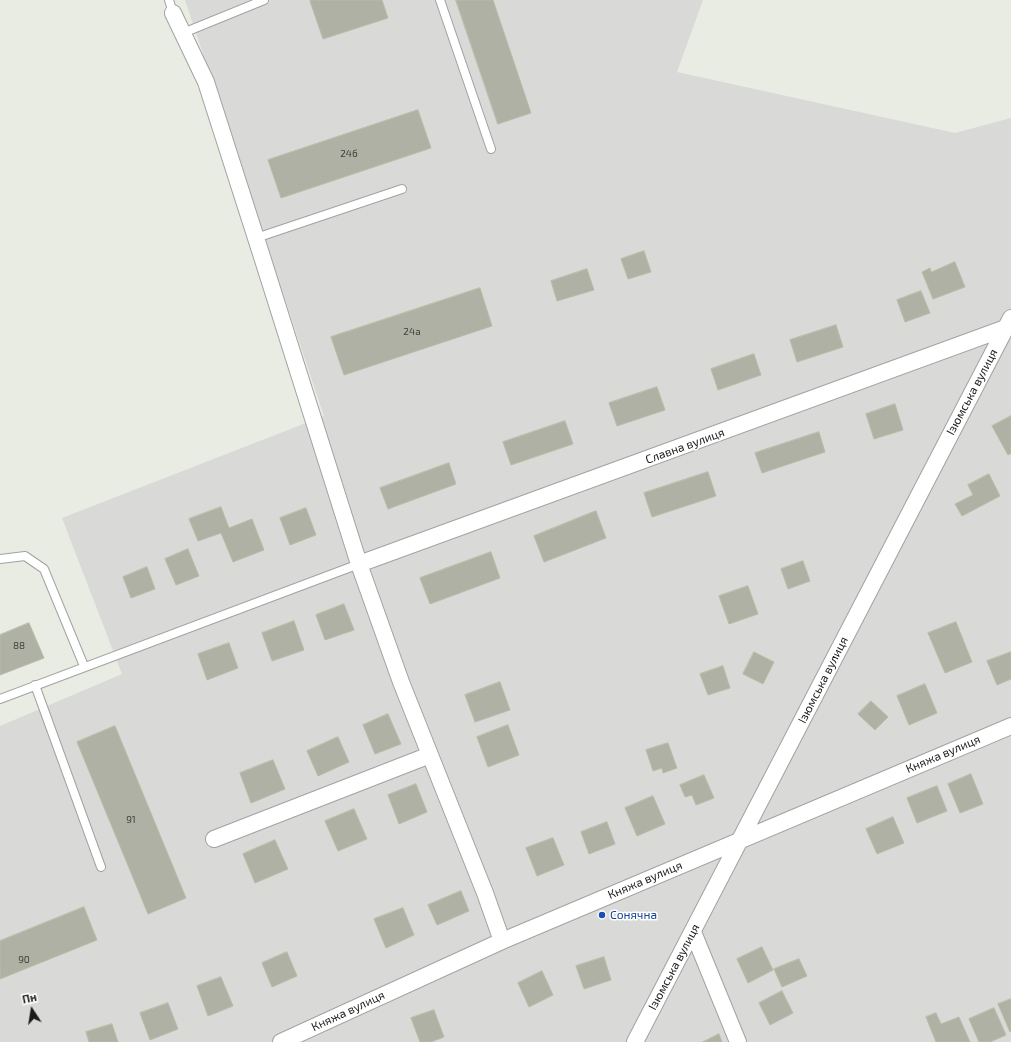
<!DOCTYPE html>
<meta charset="utf-8">
<style>
body{margin:0}
#map{position:relative;width:1011px;height:1042px;overflow:hidden;background:#e8ece2;font-family:"Exo 2",sans-serif}
canvas{display:block}
.north{position:absolute;left:12px;top:990px;width:40px;height:40px;-webkit-text-stroke:3px #fff;paint-order:stroke;rotate:348deg;font-size:11px;font-weight:700;line-height:16px;text-align:center;color:#1b1b1b}
.north::after{content:'';display:block;margin:auto;width:14px;height:18px;background:#1b1b1b;clip-path:polygon(50% 0,100% 100%,50% 72%,0 100%)}
</style>
<div id="map">
<canvas width="1011" height="1042"></canvas>
<div class="north">Пн</div>
</div>
<script>
const g = document.querySelector('canvas').getContext('2d');
g.lineJoin = 'round';
function fill(path, color) { g.fillStyle = color; g.fill(path, 'evenodd'); }
function strokePath(path, color, width, dash) { g.strokeStyle = color; g.lineWidth = width; g.lineCap = dash ? 'butt' : 'round'; g.setLineDash(dash || []); g.stroke(path); }
function drawText(font, color, halo, rows, align = 'center') {
  g.font = font + ' "Exo 2",sans-serif'; g.lineWidth = 3; g.setLineDash([]); g.textBaseline = 'middle'; g.strokeStyle = halo; g.fillStyle = color; for (const [text, x, y, turn = 0] of rows) {
    g.save(); g.translate(x, y); g.rotate((+turn || 0) * Math.PI / 180); g.textAlign = isNaN(turn) ? turn : align; if (halo) g.strokeText(text, 0, 0); g.fillText(text, 0, 0); g.restore();
  }
}
const residential = new Path2D(`
 M185 0H703L677 72 955 133 1011 118V1042H0V726L122 674 62 518 324 416Z`);
const building = new Path2D(`
 M312 0H382L388 18 323 39 310 1Z
 M456 0H493L531 113 498 124Z
 M418 110 431 148 281 198 268 160Z
 M644 251 651 272 628 279 621 259Z
 M955 262 965 287 933 299 922 272 930 268 931 272Z
 M587 269 594 290 557 301 551 281Z
 M480 288 492 326 344 375 331 337Z
 M921 291 930 313 905 322 897 300Z
 M836 325 843 347 797 362 790 340Z
 M754 354 761 375 718 390 711 369Z
 M657 387 665 410 617 426 609 403Z
 M895 404 903 430 874 439 866 414Z
 M1011 416V453L1008 455 992 426Z
 M565 421 573 444 511 465 503 442Z
 M819 432 825 452 762 473 755 453Z
 M449 463 456 484 388 509 380 488Z
 M708 472 716 496 652 517 644 493Z
 M989 474 1000 496 962 516 955 504 973 495 968 485Z
 M221 507 229 528 252 519 264 550 233 562 221 533 198 541 189 519Z
 M306 508 316 535 290 545 280 518Z
 M596 511 606 538 544 562 534 536Z
 M188 549 199 576 176 585 165 559Z
 M491 552 500 578 430 604 420 578Z
 M803 561 810 581 788 589 781 569Z
 M147 567 155 589 131 598 123 577Z
 M748 586 758 614 729 624 719 596Z
 M344 604 354 630 325 640 316 615Z
 M294 621 304 650 272 661 262 633Z
 M956 622 972 662 945 673 928 633Z
 M29 623 44 658 0 675V635Z
 M229 643 238 668 207 680 198 654Z
 M754 652 774 662 763 684 743 674Z
 M1011 652V679L997 685 987 661Z
 M723 666 730 688 708 695 700 674Z
 M500 682 510 710 475 722 465 695Z
 M925 684 937 713 909 725 897 696Z
 M871 701 888 717 875 730 858 714Z
 M388 714 401 744 375 754 363 725Z
 M508 725 519 755 488 767 477 737Z
 M115 726 186 898 148 914 77 742Z
 M338 737 349 762 318 776 307 751Z
 M668 743 677 768 663 773 662 768 653 771 646 750Z
 M273 760 285 789 251 803 240 773Z
 M971 774 983 804 960 813 948 784Z
 M704 775 714 798 696 805 692 795 685 797 680 785Z
 M416 784 427 812 399 824 388 795Z
 M937 786 947 811 917 823 907 798Z
 M653 796 665 824 637 836 625 808Z
 M354 809 367 839 338 851 325 821Z
 M893 817 904 843 877 854 866 829Z
 M607 822 615 844 589 854 581 832Z
 M553 838 564 865 537 876 526 848Z
 M275 840 288 869 255 883 243 854Z
 M461 891 469 911 437 925 428 905Z
 M84 907 97 940 0 979V941Z
 M403 908 414 935 386 948 374 919Z
 M762 947 773 970 748 983 737 959Z
 M287 952 297 976 272 987 262 963Z
 M604 957 611 980 584 989 576 966Z
 M799 959 807 976 782 987 774 969Z
 M542 971 553 995 529 1007 518 983Z
 M221 977 233 1006 208 1016 197 986Z
 M782 991 793 1013 770 1025 759 1003Z
 M1011 999V1031L1010 1032 998 1004Z
 M168 1003 178 1029 150 1040 140 1013Z
 M994 1008 1006 1035 990 1042H979L969 1019Z
 M434 1010 444 1037 431 1042H420L411 1018Z
 M936 1013 941 1024 959 1017 970 1042H936L926 1017Z
 M112 1024 118 1042H89L86 1032Z
 M719 1034 722 1042H703Z`);
const lane = new Path2D(`
 M169 0 173 13
 M440 0 491 149
 M183 33 264 0
 M256 238 402 189
 M0 559 25 556 44 569 84 666
 M35 685 101 867
 M0 699 359 564`);
const street = new Path2D(`
 M173 13 206 82 263 260 359 564 401 682 485 893 502 941
 M359 564 1011 326
 M214 839 430 755
 M693 932 738 1042
 M281 1042 502 941 1011 726
 M635 1042 1011 318`);
const markers = [
 [602,915,4,"#1a4fb4"]
];
const numberNames = [
 ["24б",349,154],
 ["24а",412,332],
 ["88",19,646],
 ["91",131,820],
 ["90",24,960]
];
const streetNames = [
 ["Ізюмська вулиця",972,392,-62],
 ["Славна вулиця",685,446,-20],
 ["Ізюмська вулиця",823,680,-63],
 ["Княжа вулиця",943,754,-23],
 ["Княжа вулиця",645,880,-23],
 ["Ізюмська вулиця",674,967,-62],
 ["Княжа вулиця",348,1011,-25]
];
const transitNames = [
 ["Сонячна",610,915]
];
fill(residential, '#d9d9d8');
fill(building, '#afb1a5');
strokePath(building, '#b8bda5', 1);
strokePath(lane, '#a2a2a2', 10);
strokePath(street, '#a2a2a2', 18);
strokePath(lane, '#fff', 8);
strokePath(street, '#fff', 16);
for (const [x, y, r, color] of markers) { const dot = new Path2D(); dot.arc(x, y, r, 0, 2 * Math.PI); g.fillStyle = color; g.fill(dot); strokePath(dot, '#fff', 1.5); }
drawText('10px', '#40403e', null, numberNames);
drawText('12px', '#1b1b1b', '#fff', streetNames);
drawText('12px', '#164399', '#fff', transitNames, 'left');
</script>
